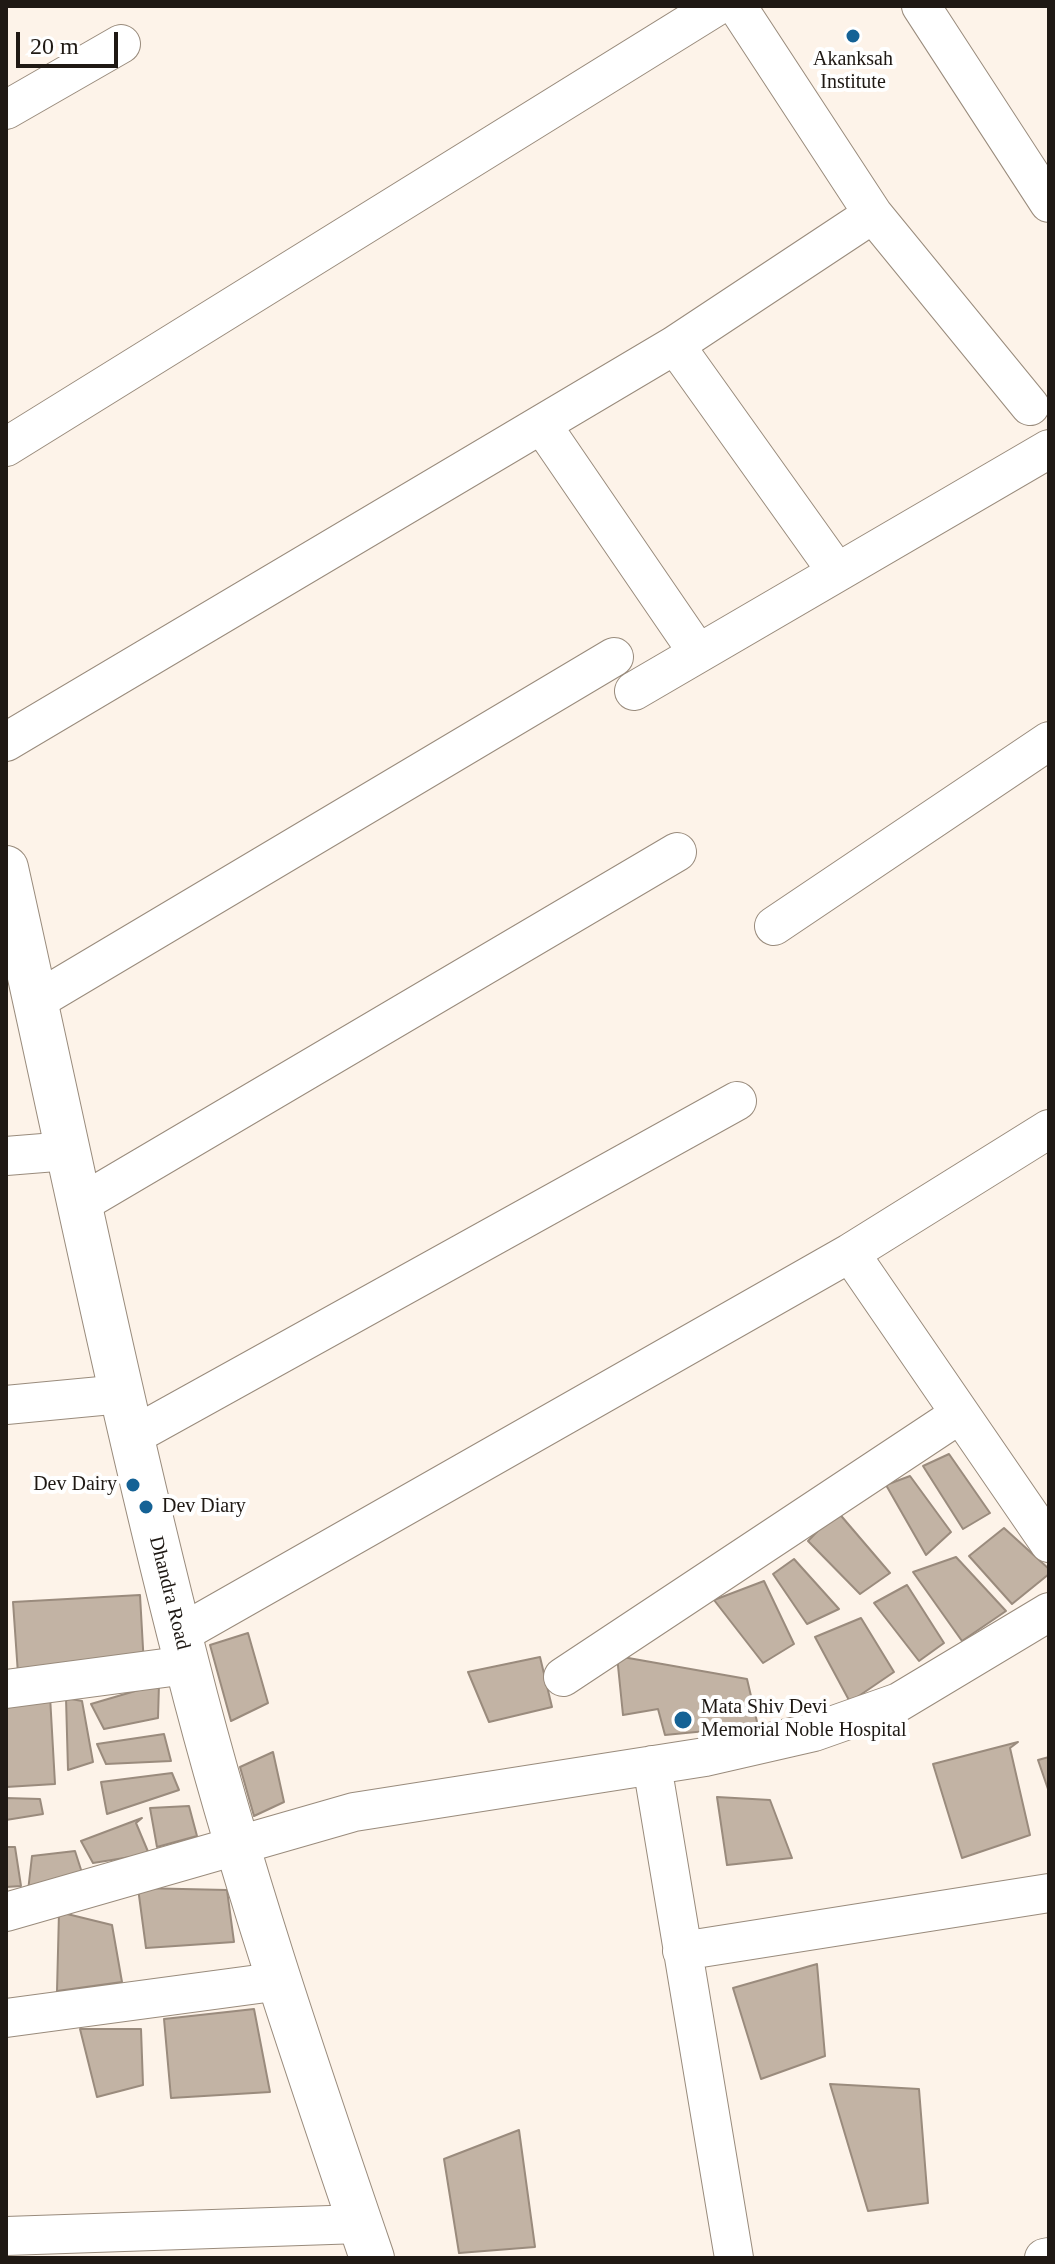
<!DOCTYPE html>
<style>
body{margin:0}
#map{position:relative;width:1055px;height:2264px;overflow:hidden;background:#fdf3e9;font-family:"Times New Roman",serif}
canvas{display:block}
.frame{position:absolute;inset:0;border:8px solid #1f1914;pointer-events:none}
.scale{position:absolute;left:16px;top:32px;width:102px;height:36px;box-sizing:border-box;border:4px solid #1f1914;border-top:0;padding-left:10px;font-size:24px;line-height:28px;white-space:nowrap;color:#1f1914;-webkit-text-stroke:6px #fff;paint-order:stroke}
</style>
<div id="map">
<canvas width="1055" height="2264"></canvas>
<div class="frame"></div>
<div class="scale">20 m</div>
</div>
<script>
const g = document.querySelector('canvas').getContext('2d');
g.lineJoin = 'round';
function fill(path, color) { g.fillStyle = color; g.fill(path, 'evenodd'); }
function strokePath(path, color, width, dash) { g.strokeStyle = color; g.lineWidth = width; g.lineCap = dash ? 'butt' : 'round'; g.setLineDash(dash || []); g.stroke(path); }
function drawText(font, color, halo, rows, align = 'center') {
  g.font = font + ' "Times New Roman",serif'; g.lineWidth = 8; g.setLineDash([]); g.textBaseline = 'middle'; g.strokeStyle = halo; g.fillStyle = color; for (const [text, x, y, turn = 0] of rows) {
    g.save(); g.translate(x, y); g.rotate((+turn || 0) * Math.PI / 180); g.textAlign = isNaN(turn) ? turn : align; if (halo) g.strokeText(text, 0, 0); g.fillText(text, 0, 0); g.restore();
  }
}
const building = new Path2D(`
 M949 1454 990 1513 963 1529 923 1466Z
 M910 1476 951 1532 926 1555 886 1485Z
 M837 1511 890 1573 860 1594 808 1541Z
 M1004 1528 1049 1569V1574L1012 1604 969 1556Z
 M956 1557 1006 1611 962 1641 913 1572Z
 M794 1559 839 1609 807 1624 773 1574Z
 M764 1581 794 1644 763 1663 714 1600Z
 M907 1585 944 1643 919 1661 874 1603Z
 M140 1595 144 1666 18 1674 13 1602Z
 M861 1618 894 1672 850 1702 815 1637Z
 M248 1633 268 1703 231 1721 210 1645Z
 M617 1656 747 1679 758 1726 665 1735 658 1709 623 1715Z
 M540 1657 552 1707 489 1722 468 1672Z
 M159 1684 158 1718 104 1729 91 1704Z
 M50 1696 55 1784 6 1787V1698Z
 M66 1698 82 1701 93 1762 68 1770Z
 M164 1734 171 1761 106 1764 97 1744Z
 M1018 1742 1010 1748 1030 1835 962 1858 933 1764Z
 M273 1752 284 1802 254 1816 240 1767Z
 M1049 1757V1792L1038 1760Z
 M172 1773 179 1790 107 1814 101 1782Z
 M717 1797 770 1800 792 1858 727 1865Z
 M6 1798 40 1799 43 1814 6 1820Z
 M189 1806 197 1836 157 1847 150 1808Z
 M142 1818 136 1823 149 1854 93 1863 81 1841Z
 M6 1847H15L21 1886 6 1887Z
 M75 1851 84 1879 28 1891 32 1856Z
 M138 1888 227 1890 234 1942 146 1948Z
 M59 1912 112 1925 122 1982 57 1991Z
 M817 1964 825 2056 761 2079 733 1988Z
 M254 2009 270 2092 171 2098 164 2019Z
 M80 2029H141L143 2085 97 2097Z
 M830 2084 919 2089 928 2203 868 2211Z
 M519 2130 535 2247 459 2253 444 2159Z`);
const street = new Path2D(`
 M737 6 873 214 1030 406
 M921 6 1049 203
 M6 110 121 44
 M675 345 837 572
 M542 425 698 653
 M6 447 717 6
 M634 691 1049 449
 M6 742 675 345 873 214
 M774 926 1049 741
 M36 1001 614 657
 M6 1156 68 1151
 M80 1204 677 852
 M850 1253 1049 1543
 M6 1405 122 1394
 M131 1437 737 1101
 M180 1634 850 1253 1049 1129
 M563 1677 960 1414
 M6 1689 187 1665
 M652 1765 734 2258
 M6 1912 354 1812 705 1757 814 1732 899 1702 1049 1612
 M682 1951 1049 1893
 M6 2018 281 1981
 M6 2236 360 2224
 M1044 2258 1049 2257`);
const secondary = new Path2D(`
 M6 868C65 1133 119 1400 187 1664 238 1865 305 2062 372 2258`);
const markers = [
 [853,36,8,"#156295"],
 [133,1485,8,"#156295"],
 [146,1507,8,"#156295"],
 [683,1720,10,"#156295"]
];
const poiNames = [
 ["Akanksah",853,60,"center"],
 ["Institute",853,83,"center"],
 ["Dev Dairy",117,1485,"right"],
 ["Dev Diary",162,1507],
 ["Mata Shiv Devi",701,1708],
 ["Memorial Noble Hospital",701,1731]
];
const streetNames = [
 ["Dhandra Road",169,1593,76]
];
fill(building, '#c2b3a4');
strokePath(building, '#9a8b7d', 2);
strokePath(street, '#998b7c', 40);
strokePath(secondary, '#998b7c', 46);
strokePath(street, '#fff', 38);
strokePath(secondary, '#fff', 44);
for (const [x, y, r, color] of markers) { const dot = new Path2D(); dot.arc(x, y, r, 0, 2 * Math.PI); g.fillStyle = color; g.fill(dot); strokePath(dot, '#fff', 3); }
drawText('20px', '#1f1914', '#fff', poiNames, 'left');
drawText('20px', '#1f1914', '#fff', streetNames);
</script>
